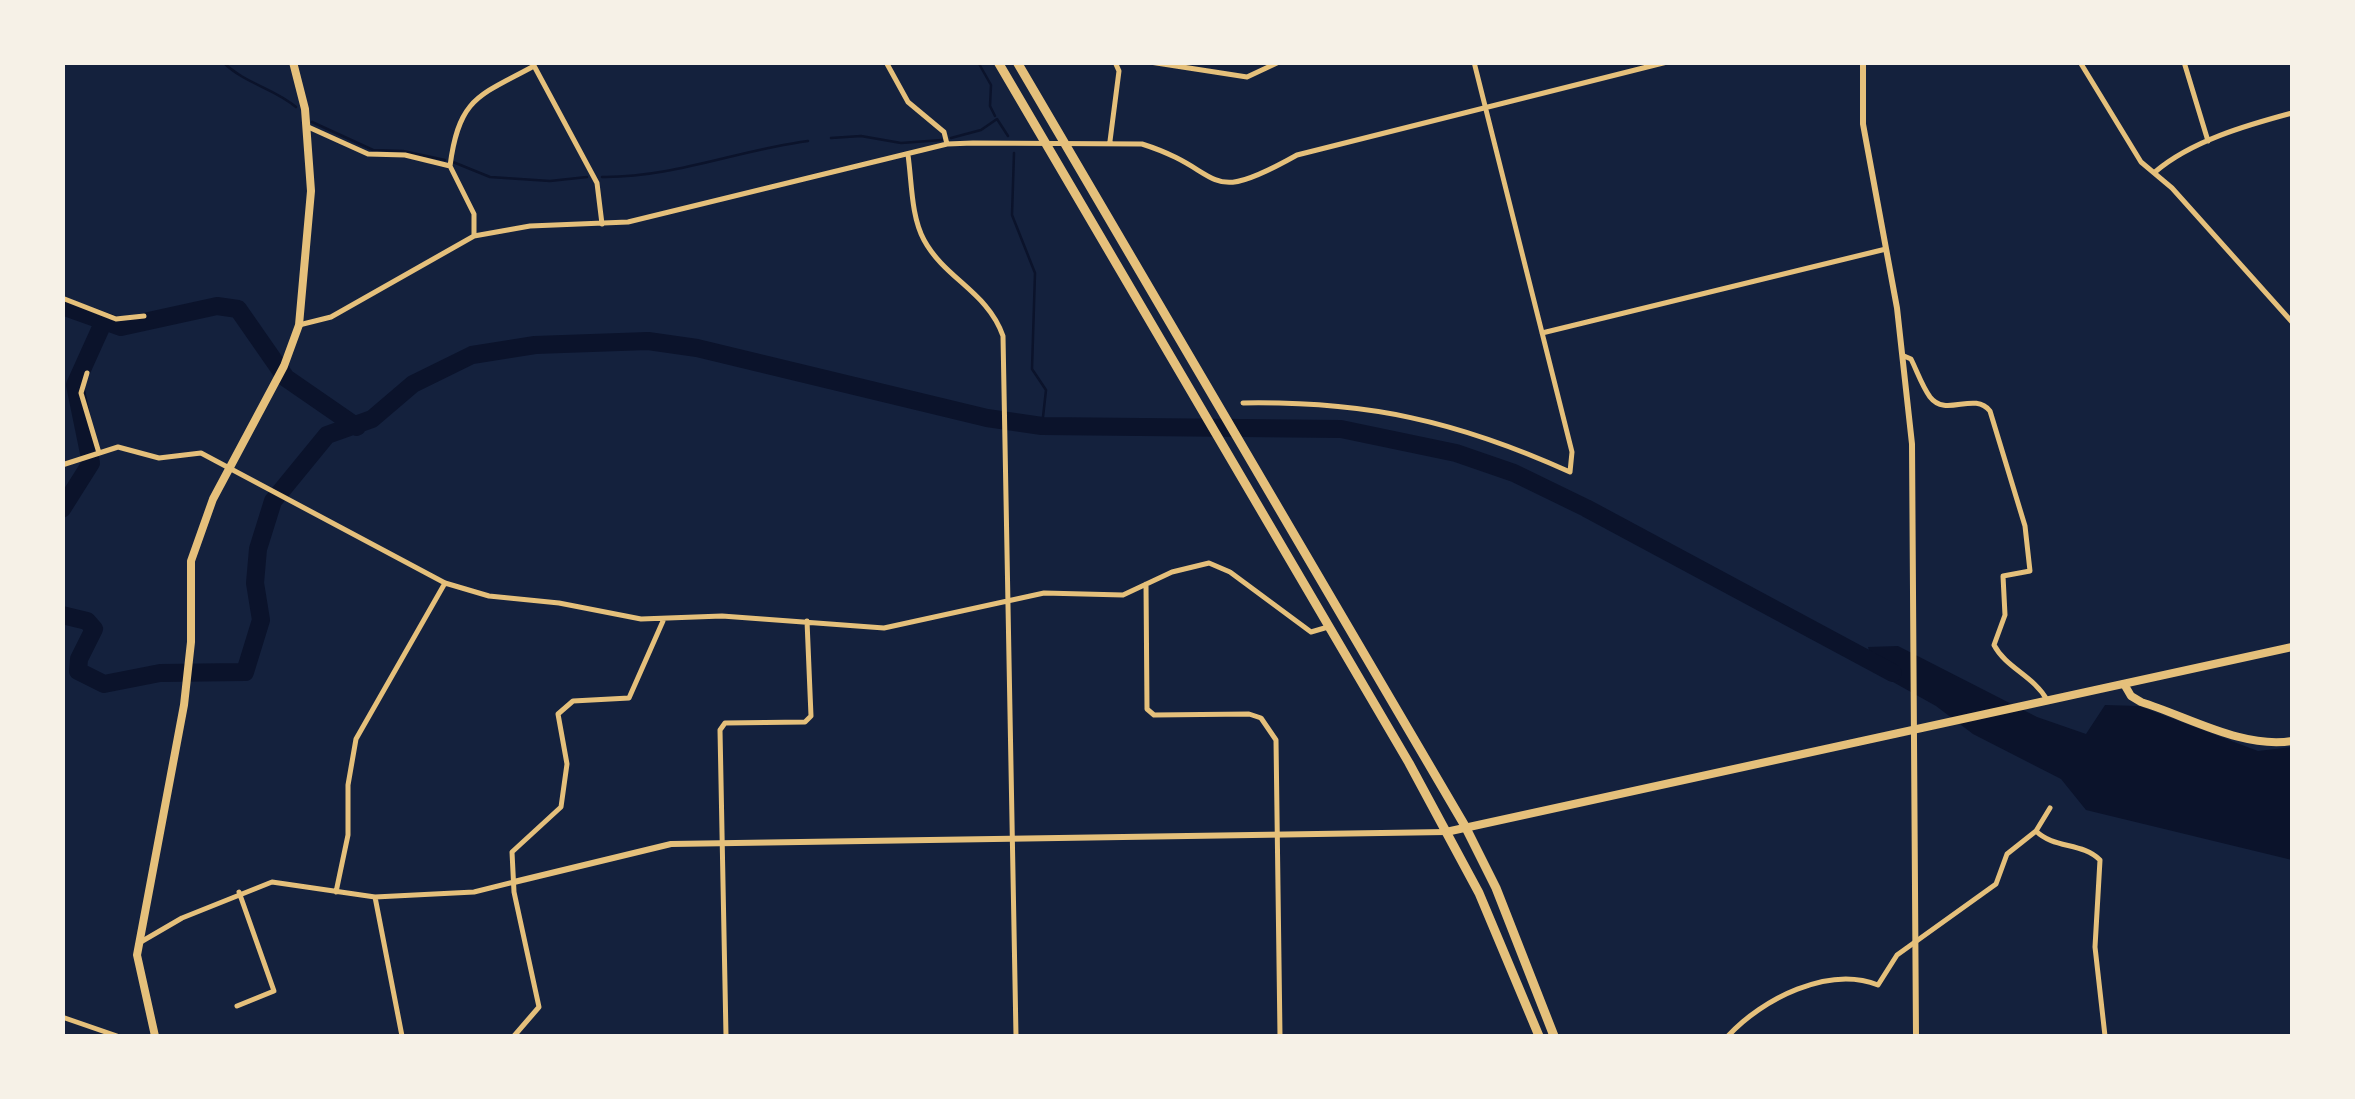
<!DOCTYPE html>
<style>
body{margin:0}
#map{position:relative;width:2355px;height:1099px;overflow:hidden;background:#14213d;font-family:Arial,sans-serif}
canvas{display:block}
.frame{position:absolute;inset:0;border:65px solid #f6f1e7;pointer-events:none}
</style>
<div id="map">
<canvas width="2355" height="1099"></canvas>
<div class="frame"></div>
</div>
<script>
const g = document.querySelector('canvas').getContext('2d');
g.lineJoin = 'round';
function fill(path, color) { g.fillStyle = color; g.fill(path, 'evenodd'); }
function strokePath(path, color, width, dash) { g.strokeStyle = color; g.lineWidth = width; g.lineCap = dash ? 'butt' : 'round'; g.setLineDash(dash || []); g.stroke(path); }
const water = new Path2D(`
 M1898 646 2037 717 2086 734 2105 705 2139 706 2258 751 2292 747V860L2086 810 2061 779 1973 734 1936 706 1875 672 1868 647Z`);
const stream = new Path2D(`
 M223 62C245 84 274 88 296 107
 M978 62 991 85 990 106 995 116
 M312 122 373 150 403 151 445 160
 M831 138 861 136 901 143 942 140
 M951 138 981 130 997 119 1008 136
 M1014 153 1012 215 1035 273 1032 369 1046 390 1042 426
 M453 162 490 177 550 181 587 177
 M602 177C673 178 738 150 808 141`);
const river = new Path2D(`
 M62 306 121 327 217 306 238 309 286 378 357 427
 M62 509 91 463 75 385 103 323
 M62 615 87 621 94 629 79 659 78 671 104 684 160 673 245 672 261 620 255 583 258 549 273 501 327 435 372 419 413 384 472 355 535 345 648 341 697 348 987 418 1042 426 1341 429 1456 453 1514 473 1586 508 1893 673`);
const minor = new Path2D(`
 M532 62 597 183 602 224
 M886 62 908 102 944 132 947 144
 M1150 62 1247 77 1279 62
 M2080 62 2141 162 2172 188 2292 322
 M2184 62 2208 141
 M306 126 368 154 405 155 450 166
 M1110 141 1119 71 1115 62
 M908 155C912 183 911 216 924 240 945 279 988 292 1003 336L1016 1036
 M2155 172C2191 141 2247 125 2292 113
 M474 236V214L450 166C459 97 479 96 534 66
 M62 298 116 319 144 316
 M299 325 331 317 474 236 530 226 628 222 947 144 973 143 1142 144C1228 171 1201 209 1297 155L1667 62
 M1542 333 1886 249
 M1904 356 1911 359C1917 371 1922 386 1930 397 1946 418 1974 391 1990 411L2025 526 2030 571 2003 576 2005 615 1994 645C2006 668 2034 676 2047 700
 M87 373 81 393 99 453
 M1243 403C1367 401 1457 421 1570 472L1572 452 1474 62
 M62 465 118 447 159 458 201 453 445 583 489 596 559 603 641 619 722 616 884 628 1044 593 1123 595 1172 572 1209 563 1230 572 1311 632 1328 627
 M1146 584 1147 709 1154 715 1249 714 1261 718 1276 740 1280 1036
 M2036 831C2054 849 2082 842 2100 860L2095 947 2105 1036
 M336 892 348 835V785L356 739 445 583
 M375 897 402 1036
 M139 943 182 918 272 882 375 897 474 892 514 882
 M237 1006 274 991 239 892
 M62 1017 117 1036
 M514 1036 539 1007 514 892 512 852 561 807 567 764 558 714 573 701 629 698 663 621
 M726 1036 720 730 725 723 805 722 811 716 807 621
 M1728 1036C1762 999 1829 965 1878 985L1897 955 1996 884 2007 854 2036 831 2050 808`);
const tertiary = new Path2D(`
 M1863 62V124L1897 308 1912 444 1916 1036
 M514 882 671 844 1446 832`);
const secondary = new Path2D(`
 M2124 684 2131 696 2141 702C2189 717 2243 749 2292 741
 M1446 832 2292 647
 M155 1036 137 955 184 705 191 642V561L213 499 284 366 299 325 311 191 305 109 293 62`);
const trunk = new Path2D(`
 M998 62 1409 763 1479 893 1539 1036
 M1017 62 1465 826 1496 888 1554 1036`);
fill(water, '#0b132b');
strokePath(stream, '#0b132b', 2.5);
strokePath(river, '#0b132b', 18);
strokePath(minor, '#e5c07b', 5);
strokePath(tertiary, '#e5c07b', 6);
strokePath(secondary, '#e5c07b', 8);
strokePath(trunk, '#e5c07b', 9);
</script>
